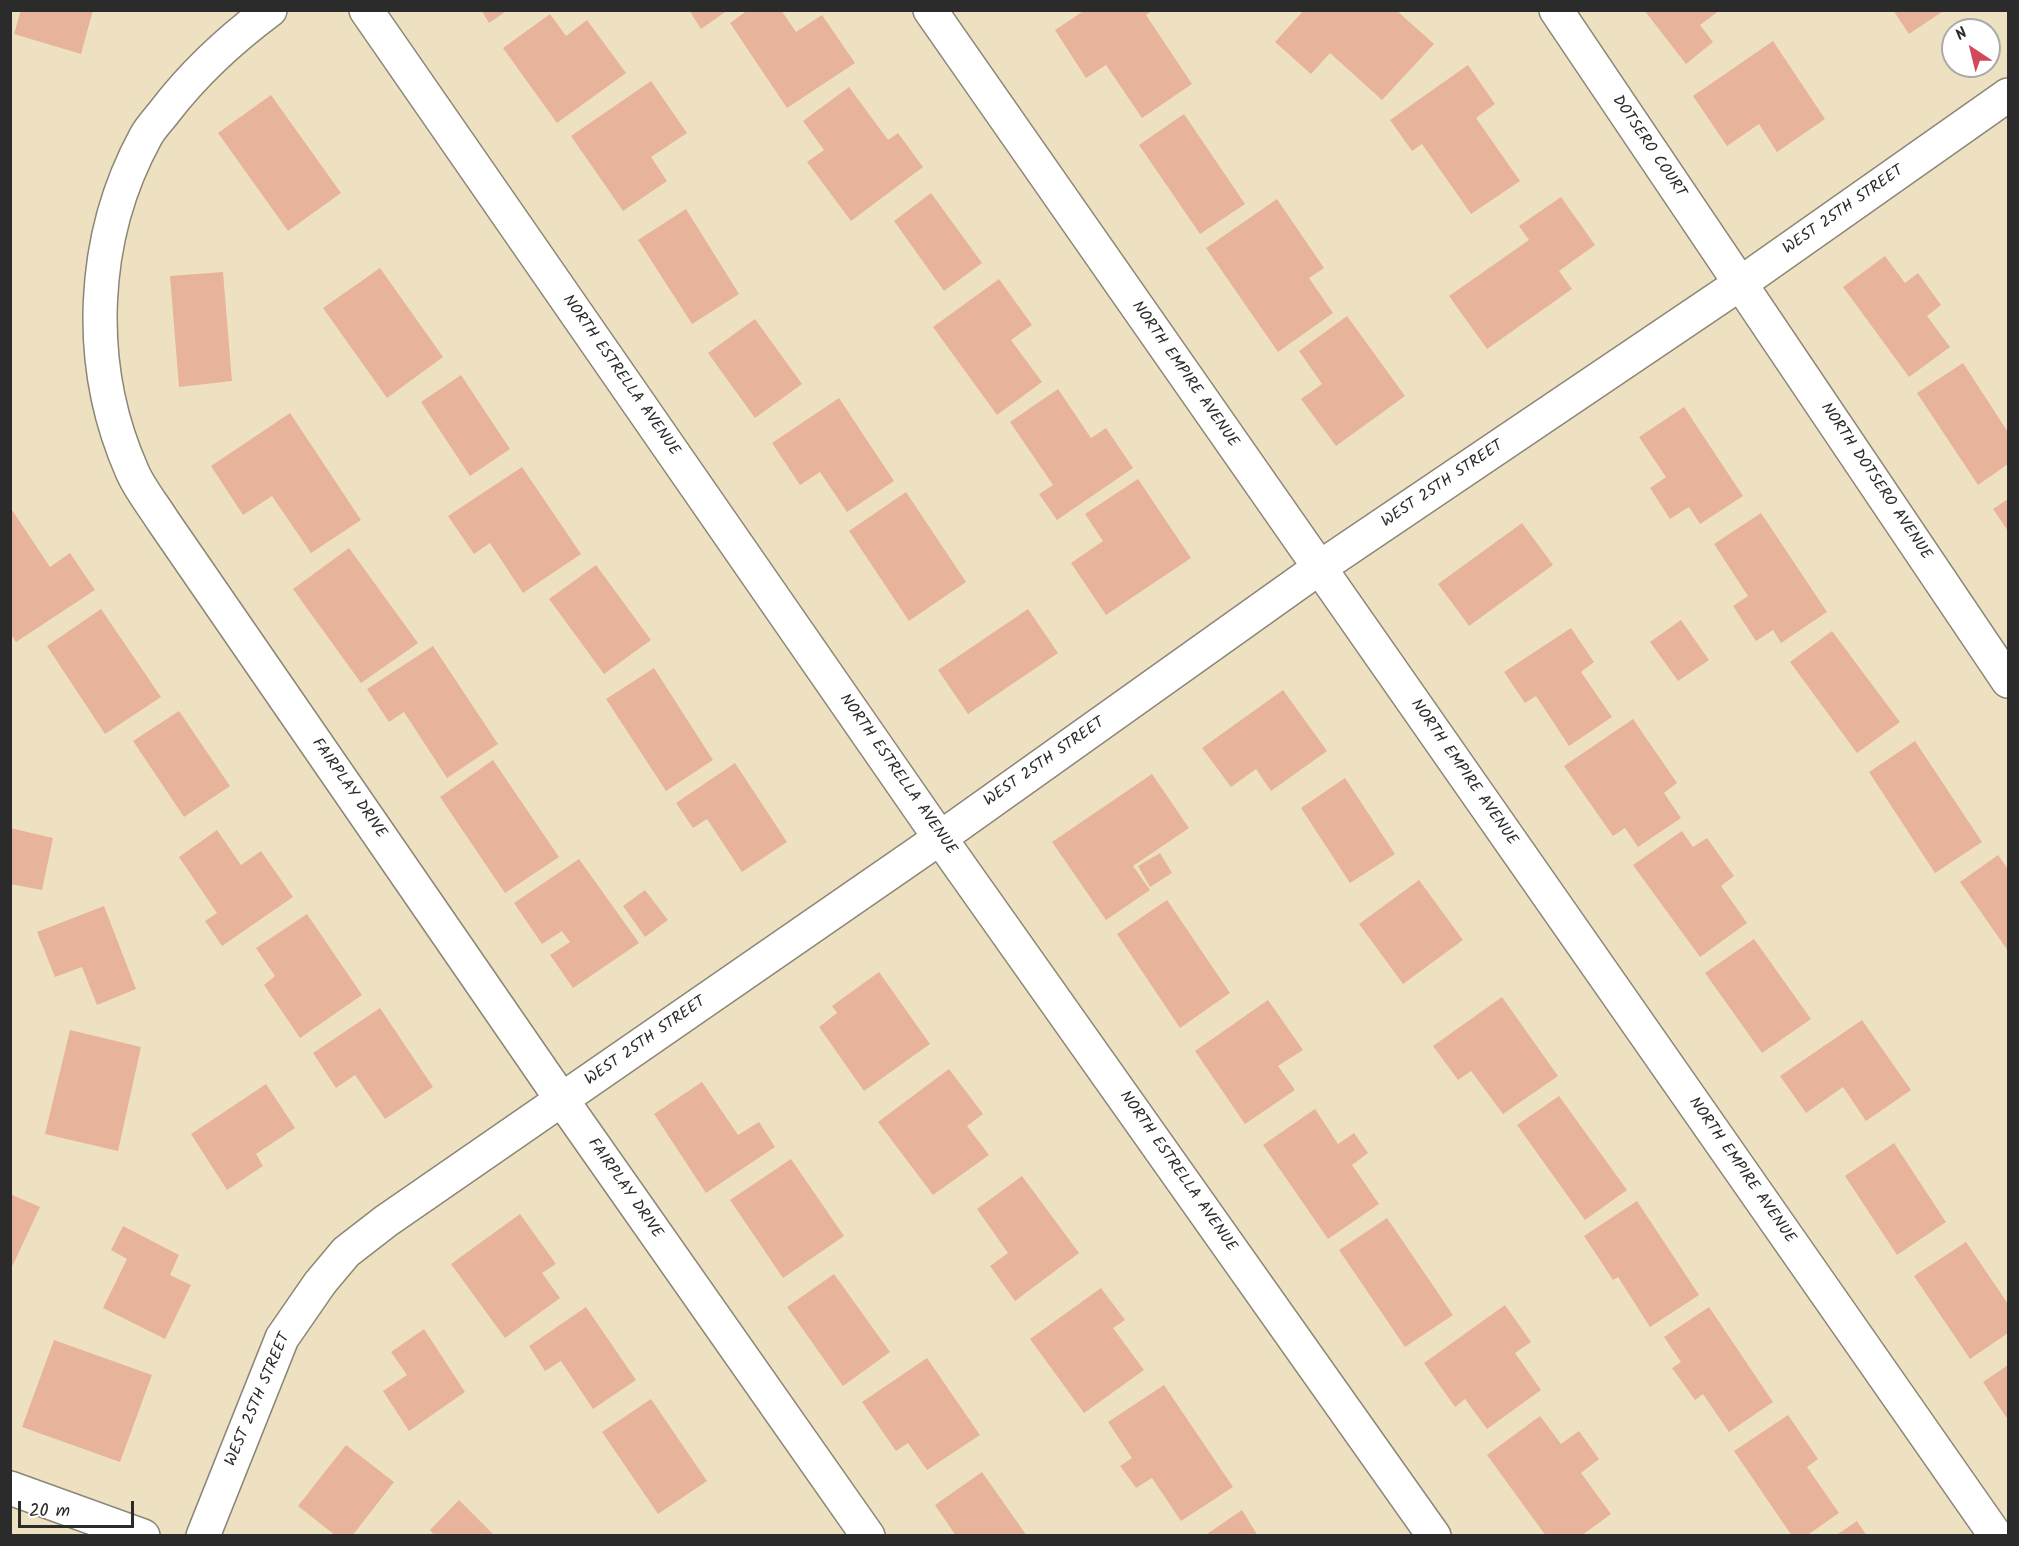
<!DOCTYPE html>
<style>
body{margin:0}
#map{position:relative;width:2019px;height:1546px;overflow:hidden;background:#eee1c2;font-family:Kalam,sans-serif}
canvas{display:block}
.frame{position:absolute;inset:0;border:12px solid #2b2b2b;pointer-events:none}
.north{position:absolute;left:1941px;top:18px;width:60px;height:60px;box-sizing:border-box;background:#fff;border:2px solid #aaa;border-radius:50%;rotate:325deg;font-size:16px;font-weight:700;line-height:24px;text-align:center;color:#2b2b2b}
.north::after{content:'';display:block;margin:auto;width:21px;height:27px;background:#d1495b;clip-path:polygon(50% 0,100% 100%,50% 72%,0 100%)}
.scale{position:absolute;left:18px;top:1501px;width:116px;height:27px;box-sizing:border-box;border:3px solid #2b2b2b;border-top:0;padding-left:8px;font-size:18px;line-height:21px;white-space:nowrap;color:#2b2b2b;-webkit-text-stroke:4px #fff;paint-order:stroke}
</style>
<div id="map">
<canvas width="2019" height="1546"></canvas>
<div class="frame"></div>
<div class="north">N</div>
<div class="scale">20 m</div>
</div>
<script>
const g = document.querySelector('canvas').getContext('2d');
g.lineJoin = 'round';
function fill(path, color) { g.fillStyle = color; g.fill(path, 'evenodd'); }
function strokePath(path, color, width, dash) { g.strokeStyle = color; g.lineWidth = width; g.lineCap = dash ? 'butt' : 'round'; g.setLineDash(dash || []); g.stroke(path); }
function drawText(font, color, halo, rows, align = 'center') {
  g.font = font + ' Kalam,sans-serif'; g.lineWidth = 5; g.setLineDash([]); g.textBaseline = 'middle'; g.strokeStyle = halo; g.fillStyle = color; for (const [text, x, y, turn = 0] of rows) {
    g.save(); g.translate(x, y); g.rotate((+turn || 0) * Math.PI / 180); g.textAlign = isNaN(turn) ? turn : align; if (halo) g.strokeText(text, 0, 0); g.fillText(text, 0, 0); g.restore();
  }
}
const building = new Path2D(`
 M21 10H93L81 54 14 34Z
 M481 10H508L489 23Z
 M689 10H728L701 29Z
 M748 10H781L796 32 822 15 855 63 787 108 730 23Z
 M1085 10H1152L1146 15 1192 84 1142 118 1106 65 1086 78 1055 30Z
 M1304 10H1396L1434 44 1382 100 1330 53 1311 74 1275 42Z
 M1644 10H1720L1700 25 1713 42 1686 64Z
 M1893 10H1945L1909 34Z
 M550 14 566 36 587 20 626 73 557 123 503 48Z
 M1773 41 1825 119 1777 152 1759 124 1727 146 1693 96Z
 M1468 65 1495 104 1476 118 1520 181 1471 214 1422 144 1412 151 1390 120Z
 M651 81 687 133 651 157 667 181 623 211 571 136Z
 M849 87 888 140 898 133 923 167 851 221 807 162 824 150 803 121Z
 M271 95 341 193 288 231 218 133Z
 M1184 114 1245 204 1200 234 1139 145Z
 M931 193 982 263 944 291 894 221Z
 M1561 197 1595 245 1559 271 1572 289 1487 349 1449 296 1529 240 1519 226Z
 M1277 199 1324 268 1309 278 1333 313 1278 352 1206 248Z
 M686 209 739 294 692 324 638 240Z
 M1885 256 1905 283 1918 273 1941 305 1927 316 1950 347 1909 377 1843 287Z
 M380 268 443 357 387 398 323 308Z
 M223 272 232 381 179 387 170 276Z
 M999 279 1032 325 1011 340 1042 382 997 415 933 327Z
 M1347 316 1405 396 1336 446 1301 399 1322 384 1299 351Z
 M755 319 802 384 755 418 708 353Z
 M1963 363 2008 432V464L1978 485 1917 393Z
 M461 375 510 449 470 476 421 402Z
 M1058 389 1091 438 1106 428 1133 468 1057 520 1039 494 1053 485 1010 422Z
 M839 398 894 481 847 512 820 472 800 485 772 443Z
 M1684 407 1743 496 1700 524 1689 507 1670 519 1650 488 1666 477 1639 437Z
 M290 413 361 520 311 553 272 496 243 515 211 466Z
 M522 467 581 554 523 593 490 543 474 554 448 516Z
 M1138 479 1191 558 1106 615 1071 563 1103 541 1085 514Z
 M906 492 966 582 909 621 849 531Z
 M2008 499V531L1993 509Z
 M10 507 50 567 70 553 95 590 16 642 10 633Z
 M1761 513 1827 612 1781 643 1773 630 1756 641 1733 606 1748 596 1714 544Z
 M1522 523 1553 565 1469 626 1438 584Z
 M349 548 418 643 361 683 293 589Z
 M596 565 651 640 604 674 549 599Z
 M101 609 161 697 105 734 47 646Z
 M1028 609 1058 653 968 714 938 670Z
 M1681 620 1709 660 1678 681 1650 642Z
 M1571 628 1594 662 1581 672 1612 717 1569 746 1536 696 1525 703 1504 672Z
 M1832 631 1900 722 1857 753 1790 662Z
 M433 646 498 744 447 778 404 712 389 722 367 689Z
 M654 668 713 760 666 791 606 699Z
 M1283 690 1327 751 1271 791 1256 769 1231 787 1202 748Z
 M179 711 230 786 184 817 133 741Z
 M1633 719 1677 783 1664 793 1681 818 1638 847 1625 828 1613 836 1564 766Z
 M1915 741 1982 842 1935 873 1869 772Z
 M493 760 559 857 505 893 440 797Z
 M735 763 787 842 742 872 707 819 693 828 676 803Z
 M1152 774 1189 828 1133 866 1150 890 1106 920 1052 842Z
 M1345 778 1395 854 1350 883 1301 808Z
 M10 828 53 838 42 890 10 884Z
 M217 830 241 865 261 851 293 897 222 946 205 921 217 913 179 857Z
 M1682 831 1693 847 1707 838 1734 876 1721 886 1747 923 1700 957 1633 865Z
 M1160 853 1172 873 1150 887 1138 866Z
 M1998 855 2008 869V951L1960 882Z
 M579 859 639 943 573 988 550 955 570 942 562 931 542 944 514 903Z
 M1419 880 1463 940 1403 984 1359 924Z
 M645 890 668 920 645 937 623 906Z
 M1167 900 1230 993 1180 1028 1117 934Z
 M104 906 136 989 97 1005 82 967 55 977 37 932Z
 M307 914 362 995 300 1038 264 985 275 976 256 948Z
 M1754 939 1811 1019 1762 1053 1705 973Z
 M879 972 930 1044 864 1091 819 1027 837 1013 832 1006Z
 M1502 997 1558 1076 1503 1114 1471 1071 1458 1080 1433 1046Z
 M1268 1000 1303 1050 1278 1066 1295 1090 1245 1124 1195 1051Z
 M380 1008 433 1087 385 1119 355 1075 336 1088 313 1053Z
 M1862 1020 1911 1090 1866 1121 1843 1087 1806 1113 1780 1076Z
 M70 1030 141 1047 118 1151 45 1134Z
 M949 1069 983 1114 967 1126 989 1155 933 1195 878 1122Z
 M702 1082 738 1135 759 1122 775 1147 706 1193 654 1114Z
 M266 1084 295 1128 256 1154 263 1166 227 1190 191 1134Z
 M1559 1096 1627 1190 1585 1220 1517 1125Z
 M1315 1109 1338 1144 1354 1133 1368 1153 1352 1165 1379 1204 1328 1239 1263 1145Z
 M1894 1143 1946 1222 1897 1255 1845 1176Z
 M791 1159 844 1236 783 1278 730 1200Z
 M1022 1176 1079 1253 1015 1301 990 1266 1008 1253 977 1209Z
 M10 1194 40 1207 10 1271Z
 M1637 1201 1699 1295 1650 1327 1618 1277 1613 1280 1584 1236Z
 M520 1214 556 1264 542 1273 560 1298 505 1338 451 1264Z
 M1387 1218 1453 1315 1405 1347 1339 1250Z
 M123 1226 179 1255 170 1275 191 1285 165 1339 103 1308 127 1259 111 1250Z
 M1966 1242 2008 1304V1333L1970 1359 1914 1276Z
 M834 1274 890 1352 843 1386 787 1307Z
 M1101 1288 1125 1320 1113 1328 1144 1370 1084 1413 1030 1339Z
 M1505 1305 1531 1342 1515 1353 1541 1390 1487 1429 1465 1399 1455 1407 1424 1363Z
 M586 1307 636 1380 593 1409 561 1361 545 1371 529 1346Z
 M1709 1307 1773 1402 1729 1432 1703 1394 1695 1400 1672 1368 1681 1362 1664 1337Z
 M424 1329 465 1392 409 1431 383 1391 407 1375 391 1352Z
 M54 1340 152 1375 120 1462 22 1427Z
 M927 1358 980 1435 927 1470 908 1443 896 1451 862 1402Z
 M2008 1365V1420L1983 1382Z
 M1164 1385 1233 1487 1181 1521 1152 1478 1136 1488 1120 1466 1132 1458 1108 1422Z
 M651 1399 707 1481 658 1514 602 1432Z
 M1788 1415 1818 1459 1807 1467 1839 1513 1806 1536H1792L1734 1451Z
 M1540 1416 1561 1444 1579 1431 1599 1459 1581 1473 1611 1514 1581 1536H1546L1487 1455Z
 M346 1445 394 1482 352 1536H336L298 1506Z
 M982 1472 1027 1536H956L935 1505Z
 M459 1500 495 1536H435L430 1530Z
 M1242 1510 1258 1536H1204Z
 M1857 1521 1867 1536H1835Z`);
const street = new Path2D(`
 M270 10C231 39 195 72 165 111 159 119 151 127 146 136 90 238 85 365 132 471 139 488 153 505 163 521L562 1100 868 1536
 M366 10 940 838 1434 1536
 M930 10 1996 1536
 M1556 10 2008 681
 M10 1488 143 1536
 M203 1536 282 1338 320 1283 346 1252 386 1221 940 838 1319 568 1741 283 2008 95`);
const streetNames = [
 ["DOTSERO COURT",1648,147,56],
 ["WEST 25TH STREET",1844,211,-35],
 ["NORTH EMPIRE AVENUE",1184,375,55],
 ["NORTH ESTRELLA AVENUE",620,376,55],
 ["NORTH DOTSERO AVENUE",1875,482,56],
 ["WEST 25TH STREET",1443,485,-34],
 ["WEST 25TH STREET",1045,763,-35],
 ["NORTH EMPIRE AVENUE",1463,773,55],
 ["NORTH ESTRELLA AVENUE",897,775,55],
 ["FAIRPLAY DRIVE",348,789,55],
 ["WEST 25TH STREET",646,1042,-35],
 ["NORTH EMPIRE AVENUE",1741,1171,55],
 ["NORTH ESTRELLA AVENUE",1177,1172,55],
 ["FAIRPLAY DRIVE",624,1189,55],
 ["WEST 25TH STREET",259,1400,-67]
];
fill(building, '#e8b39b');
strokePath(street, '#8c8676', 36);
strokePath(street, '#fff', 33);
drawText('16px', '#2b2b2b', '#fff', streetNames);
</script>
